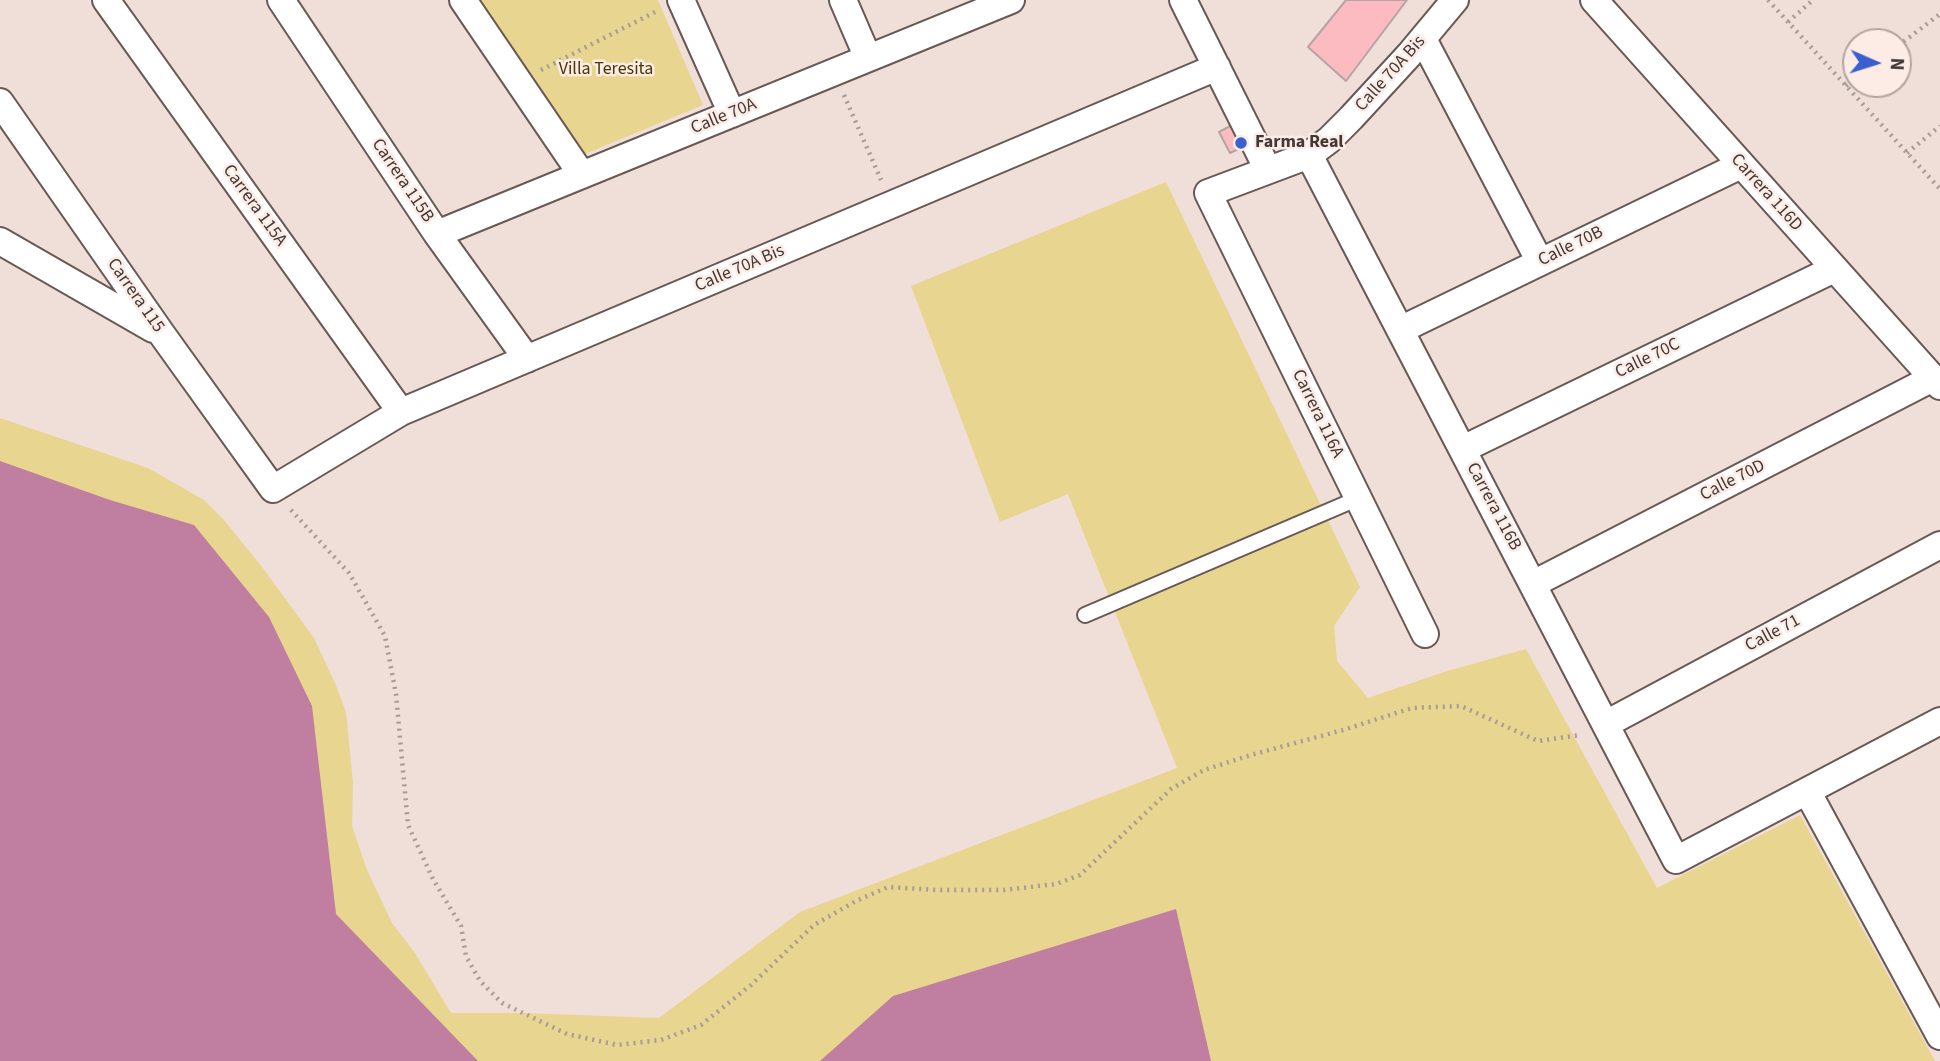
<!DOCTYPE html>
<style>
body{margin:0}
#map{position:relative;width:1940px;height:1061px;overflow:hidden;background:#f0ded8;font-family:"Source Sans 3",sans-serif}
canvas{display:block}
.north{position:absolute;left:1842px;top:28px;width:70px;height:70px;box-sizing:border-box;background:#fdebe5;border:2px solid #b1a49f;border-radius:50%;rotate:93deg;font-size:19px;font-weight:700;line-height:28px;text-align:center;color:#403937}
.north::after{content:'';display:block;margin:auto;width:24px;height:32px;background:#395fd0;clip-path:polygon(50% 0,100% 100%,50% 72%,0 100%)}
</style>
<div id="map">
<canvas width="1940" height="1061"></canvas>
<div class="north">N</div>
</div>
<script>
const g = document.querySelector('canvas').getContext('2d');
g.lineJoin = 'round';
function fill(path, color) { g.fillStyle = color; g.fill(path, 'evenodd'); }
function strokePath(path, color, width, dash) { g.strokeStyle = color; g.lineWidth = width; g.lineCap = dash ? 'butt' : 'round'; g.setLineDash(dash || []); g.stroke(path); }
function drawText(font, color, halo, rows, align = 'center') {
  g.font = font + ' "Source Sans 3",sans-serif'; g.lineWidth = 5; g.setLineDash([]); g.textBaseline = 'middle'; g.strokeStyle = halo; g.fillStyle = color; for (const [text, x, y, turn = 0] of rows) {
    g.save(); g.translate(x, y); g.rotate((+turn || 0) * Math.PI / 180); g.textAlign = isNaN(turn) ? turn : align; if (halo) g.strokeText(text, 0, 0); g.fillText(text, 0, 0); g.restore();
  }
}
const green = new Path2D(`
 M471 0H658L703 105 580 156Z
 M1166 182 1360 587 1334 626 1337 661 1368 698 1444 672 1526 649 1657 888 1800 815 1935 1061H0V418L148 468 204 500 224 520 262 567 314 638 335 683 346 712 353 783 352 826 367 870 392 923 415 953 451 1013H523L659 1018 800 912 1177 768 1068 494 1000 522 911 286Z`);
const water = new Path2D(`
 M0 461 110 500 194 525 269 617 312 706 336 914 478 1061H0Z
 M1176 909 1211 1061H820L893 996Z`);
const building = new Path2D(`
 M1346 0H1407L1346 81 1308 47Z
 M1236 123 1247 145 1230 153 1219 132Z`);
const path = new Path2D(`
 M1768 0 1940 189
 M1788 22 1813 0
 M1898 46 1940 14
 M541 70 655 12
 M1846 86 1856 78
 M844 95 881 180
 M1907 153 1940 126
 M291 510 349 573 385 636 396 694 408 825 433 879 461 926 466 956 480 981 502 1003 567 1034 617 1045 661 1040 701 1025 751 985 814 925 856 901 888 887 937 890H1004L1056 884 1080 875 1171 789 1204 770 1251 755 1343 730 1412 708 1461 706 1538 741 1580 735`);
const lane = new Path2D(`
 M1085 615 1359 498`);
const street = new Path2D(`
 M106 0 401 412
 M281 0 437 234 527 359
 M463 0 582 175
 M681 0 732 114
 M843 0 868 58
 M1183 0 1268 170
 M1594 0 1940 386
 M1423 39 1540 262
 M0 102 161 333 273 489 401 412 1217 67
 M1309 155 1676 860 1940 721
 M437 234 1011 0
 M0 241 153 329
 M1400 330 1741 165
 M1463 449 1834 269
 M1533 584 1933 378
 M1425 634 1208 193 1309 155 1329 140 1351 118 1409 55 1455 0
 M1606 724 1940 545
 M1807 791 1940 1036`);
const markers = [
 [1241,143,7,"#395fd0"]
];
const parkNames = [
 ["Villa Teresita",606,70]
];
const streetNames = [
 ["Calle 70A Bis",1391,74,-48],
 ["Calle 70A",724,117,-22],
 ["Carrera 115B",402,181,56],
 ["Carrera 116D",1766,193,48],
 ["Carrera 115A",254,206,54],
 ["Calle 70B",1571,247,-26],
 ["Calle 70A Bis",740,269,-23],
 ["Carrera 115",135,296,55],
 ["Calle 70C",1648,359,-26],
 ["Carrera 116A",1317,414,64],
 ["Calle 70D",1733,481,-27],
 ["Carrera 116B",1493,507,62],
 ["Calle 71",1773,634,-28]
];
const poiNames = [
 ["Farma Real",1255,143]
];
fill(green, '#e8d58f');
fill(water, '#c07ea1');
fill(building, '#fbbbc0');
strokePath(building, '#b6a4a5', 2);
strokePath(lane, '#685954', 18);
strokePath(street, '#685954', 30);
strokePath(path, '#a89a96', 4.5, [2, 5]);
strokePath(lane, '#fff', 14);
strokePath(street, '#fff', 26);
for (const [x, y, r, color] of markers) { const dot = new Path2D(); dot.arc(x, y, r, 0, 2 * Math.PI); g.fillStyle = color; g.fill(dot); strokePath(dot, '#fdebe5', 2.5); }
drawText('18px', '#473900', '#fdebe5', parkNames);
drawText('18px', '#403937', '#fdebe5', streetNames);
drawText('bold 18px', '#403937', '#fdebe5', poiNames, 'left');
</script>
